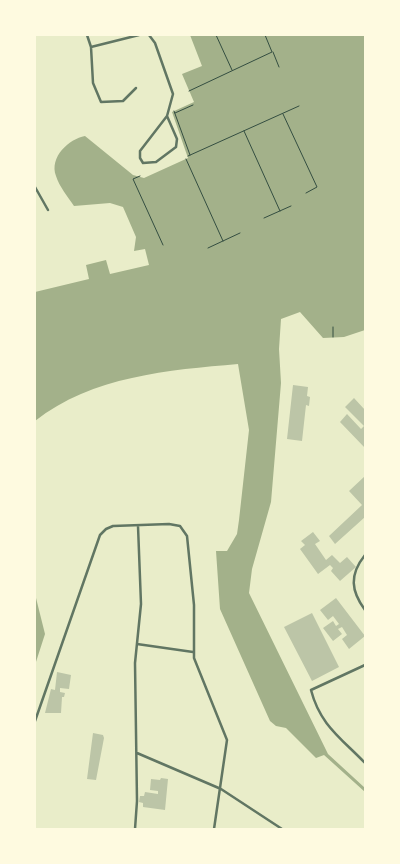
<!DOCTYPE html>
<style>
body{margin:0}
#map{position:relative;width:400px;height:864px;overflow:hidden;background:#e9edc9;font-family:"Varela Round",sans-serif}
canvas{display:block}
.frame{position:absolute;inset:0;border:36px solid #fefae0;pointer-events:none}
</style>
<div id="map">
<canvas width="400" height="864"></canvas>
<div class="frame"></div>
</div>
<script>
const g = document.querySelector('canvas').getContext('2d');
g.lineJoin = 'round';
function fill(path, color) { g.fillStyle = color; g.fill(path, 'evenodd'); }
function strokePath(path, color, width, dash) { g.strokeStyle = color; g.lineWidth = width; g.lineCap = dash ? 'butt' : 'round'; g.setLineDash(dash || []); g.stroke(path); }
const water = new Path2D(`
 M190 35H365V330L344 337 323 338 300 312 281 319 279 349 281 383 271 502 252 569 249 593 328 754 365 788V792L324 755 316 758 286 728 276 726 270 721 220 609 216 551H227L237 534 239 520 249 430 238 364C169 370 92 376 35 421V292L89 279 86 265 106 260 110 274 149 265 145 249 134 251 136 237 123 207 110 203 74 206C68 197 59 186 56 176 49 157 69 139 85 136L133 175 144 178 188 158 172 112 194 102 182 74 202 66Z
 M35 594 45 634 35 665Z`);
const building = new Path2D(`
 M293 385 308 387 307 396 310 397 309 406 306 405 302 441 287 439Z
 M354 398 365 410V448L340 422 347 414 361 429 364 426 345 407Z
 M365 476V517L335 544 329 536 362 505 349 491Z
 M313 532 320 541 315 544 326 560 332 555 340 563 347 557 356 567 340 581 331 571 333 568 330 565 318 574 300 549 305 545 301 541Z
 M336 598 365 636 349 649 342 639 347 635 342 627 338 629 342 634 333 641 323 628 333 621 336 626 339 624 333 616 328 620 320 610Z
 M312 613 339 667 312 681 284 627Z
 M57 672 71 675 69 689 60 688V692L65 693 64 697H62L61 713H45L51 689 55 690Z
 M93 733 103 735 104 738 96 780 87 779Z
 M161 778 168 779 165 810 143 807V803L139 802 140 796H144L145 792 158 794V791L150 790 151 779 160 780Z`);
const path = new Path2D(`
 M216 35 232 70
 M273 52 279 67
 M189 91 272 52 265 35
 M174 111 190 155
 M175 113 193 105
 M283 114 317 187 306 193
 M244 131 280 211
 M188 156 299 106
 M186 159 223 241
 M140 176 133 179 163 245
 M264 218 291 206
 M208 248 240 233
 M333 337V327`);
const minor = new Path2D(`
 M87 35 91 47 139 35
 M149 35 155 43 173 94 167 116 140 151V158L143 163 156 162 176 147 177 139 167 116
 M91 47 93 83 101 102 123 101 136 88
 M35 187 48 210
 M365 555C349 575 351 591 365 610
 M137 644 193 652
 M365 665 311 690C320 725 341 738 365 763
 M35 721 100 535 106 529 113 526 169 524 180 526 187 536 194 605V658L227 740 214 829
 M137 753 221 789 282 829
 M135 829 137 801 135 663 141 604 138 526`);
fill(water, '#a3b18a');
fill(building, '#bcc5a7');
strokePath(path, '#344e41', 1);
strokePath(minor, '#617663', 2.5);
</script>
